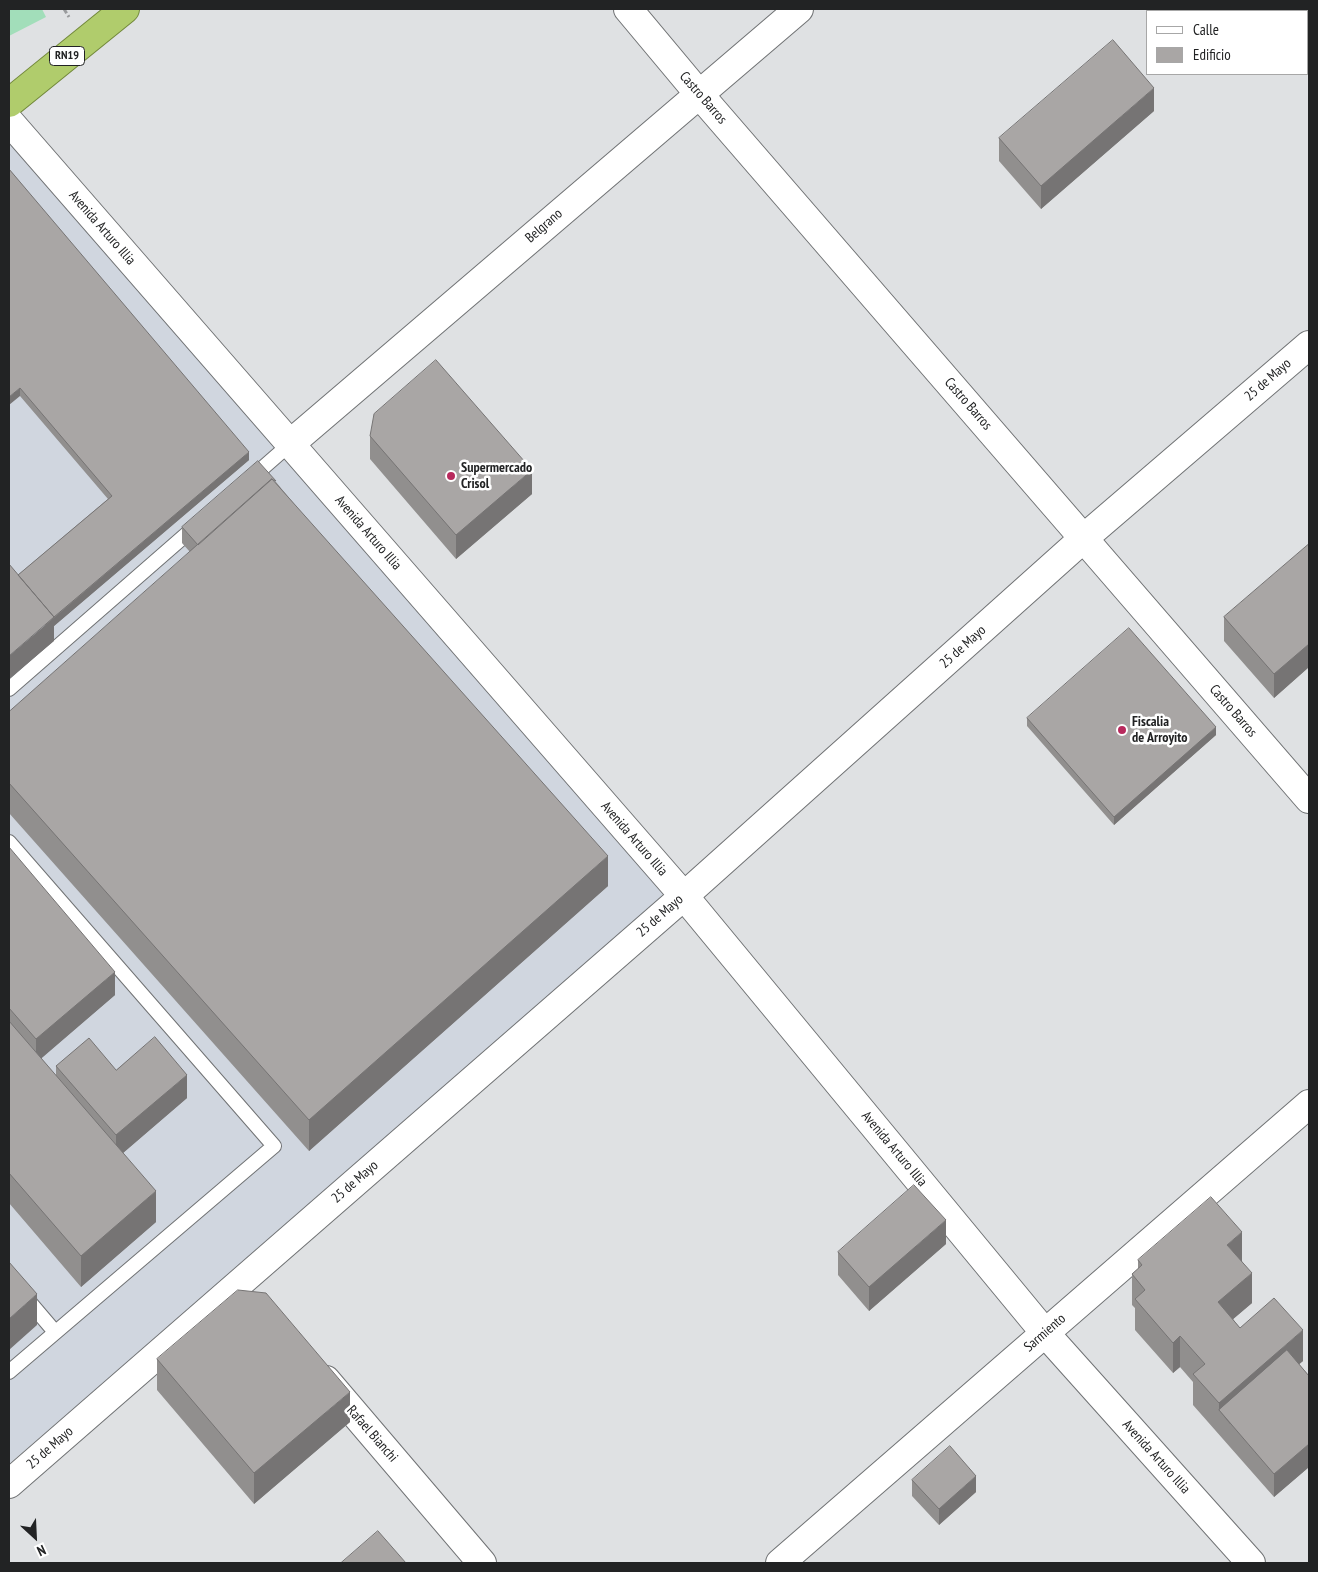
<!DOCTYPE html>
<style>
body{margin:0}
#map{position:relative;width:1318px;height:1572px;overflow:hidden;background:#dfe1e3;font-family:"PT Sans Narrow",sans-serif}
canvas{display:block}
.frame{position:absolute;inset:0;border:10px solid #222324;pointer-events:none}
.legend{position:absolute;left:1146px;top:10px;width:162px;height:65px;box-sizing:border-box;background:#fff;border:1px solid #a7a7a7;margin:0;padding:6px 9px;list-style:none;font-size:15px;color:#222324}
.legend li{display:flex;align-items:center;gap:10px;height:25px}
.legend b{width:25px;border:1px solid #a7a7a7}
.north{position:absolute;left:10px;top:1512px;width:50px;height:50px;-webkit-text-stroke:4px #fff;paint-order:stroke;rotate:155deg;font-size:14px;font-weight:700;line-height:20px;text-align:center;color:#222324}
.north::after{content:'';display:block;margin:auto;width:18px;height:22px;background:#222324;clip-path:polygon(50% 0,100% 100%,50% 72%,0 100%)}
</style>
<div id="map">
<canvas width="1318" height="1572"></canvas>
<div class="frame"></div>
<ul class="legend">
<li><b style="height:6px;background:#fff"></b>Calle</li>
<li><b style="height:14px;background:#a9a6a5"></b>Edificio</li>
</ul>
<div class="north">N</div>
</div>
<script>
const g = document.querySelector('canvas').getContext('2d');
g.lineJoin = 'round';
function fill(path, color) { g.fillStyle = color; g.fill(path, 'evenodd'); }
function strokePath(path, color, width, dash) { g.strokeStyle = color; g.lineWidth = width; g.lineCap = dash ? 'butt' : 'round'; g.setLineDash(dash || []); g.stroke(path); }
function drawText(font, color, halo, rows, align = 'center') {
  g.font = font + ' "PT Sans Narrow",sans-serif'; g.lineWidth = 5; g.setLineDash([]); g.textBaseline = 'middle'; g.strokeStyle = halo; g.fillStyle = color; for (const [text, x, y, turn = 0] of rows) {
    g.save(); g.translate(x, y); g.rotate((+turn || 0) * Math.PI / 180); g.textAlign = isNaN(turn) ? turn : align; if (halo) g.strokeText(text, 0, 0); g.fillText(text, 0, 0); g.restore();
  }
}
const built = new Path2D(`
 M9 130 668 895 9 1464Z`);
const green = new Path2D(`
 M9 9H42L46 17 9 36Z`);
const path = new Path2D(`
 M64 9 69 17`);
const service = new Path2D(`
 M249 480 290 444
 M9 689 197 525
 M9 842 274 1146 9 1372
 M9 1278 55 1332`);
const minor = new Path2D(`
 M628 9 699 94 1309 799
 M290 444 799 9
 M326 1380 482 1563
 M9 1484 684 896 1084 538 1309 345
 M780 1563 1309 1104`);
const secondary = new Path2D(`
 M9 121 684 896 1045 1333 1251 1563`);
const trunk = new Path2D(`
 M9 103 125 9`);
const wall = new Path2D(`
 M1154 111 1041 209 999 161V138Z
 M9 169 249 460 54 626V641L18 575 108 499 20 396Z
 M370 436 532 494 456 559 370 459Z
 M276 482 608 886 309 1151 9 813V712L190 552 182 543V527Z
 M1309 544V667L1274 698 1224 641V617Z
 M1027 718 1216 735 1114 825 1027 726Z
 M9 847 115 995 41 1058 56 1076V1066L116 1070 187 1098 123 1153 156 1222 81 1287 9 1203Z
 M946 1244 869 1311 838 1275V1252Z
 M1138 1260 1242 1261 1252 1303 1233 1319 1240 1328 1303 1361 1299 1364 1309 1376V1467L1274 1497 1193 1405V1382L1180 1367 1173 1373 1135 1330V1308L1132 1305V1274L1138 1269Z
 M157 1359 350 1422 254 1504 157 1390Z
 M912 1480 976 1492 939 1525 912 1496Z`);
const shadedWall = new Path2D(`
 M1154 88V111L1041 209V186Z
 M20 388V396L9 405V397Z
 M249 452V460L54 626V641L9 679V656Z
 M532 470V494L456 559V535Z
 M1309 644V667L1274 698V674Z
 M1216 727V735L1114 825V817Z
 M608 856V886L309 1151V1120Z
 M115 972V995L36 1063V1039Z
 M187 1075V1098L116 1159V1135Z
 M156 1191V1222L81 1287V1256Z
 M946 1220V1244L869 1311V1287Z
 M1242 1232V1263L1227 1245Z
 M1252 1273V1303L1218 1332V1302Z
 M37 1294V1325L9 1350V1319Z
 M1303 1330V1361L1230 1424 1219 1410V1403Z
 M1180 1336V1367L1173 1373V1343Z
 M350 1392V1422L254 1504V1473Z
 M1309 1444V1467L1274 1497V1474Z
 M976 1476V1492L939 1525V1509Z`);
const building = new Path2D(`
 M1113 40 1154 88 1041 186 999 138Z
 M9 169 249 452 54 617 18 575 112 496 20 388 9 397Z
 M436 360 532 470 456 535 370 436 374 414Z
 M258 461 276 481H275L272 479 198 545 182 527Z
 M272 479 608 856 309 1120 9 783V712Z
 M1309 544V644L1274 674 1224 617Z
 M9 564 54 617 9 656Z
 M1129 628 1216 727 1114 817 1027 718Z
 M9 847 115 972 36 1039 9 1008Z
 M9 1021 156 1191 81 1256 9 1173Z
 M155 1037 187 1075 116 1135 56 1066 89 1038 116 1070Z
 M914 1185 946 1220 869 1287 838 1252Z
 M1211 1197 1242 1232 1227 1245 1252 1273 1218 1302 1240 1328 1274 1298 1303 1330 1219 1403 1193 1374 1205 1364 1180 1336 1173 1343 1135 1299 1145 1290 1132 1274 1142 1265 1138 1260Z
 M9 1262 37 1294 9 1319Z
 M238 1290 266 1293 350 1392 254 1473 157 1359Z
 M1287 1350 1309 1376V1444L1274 1474 1219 1410Z
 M950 1446 976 1476 939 1509 912 1480Z
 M378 1531 406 1563H341Z`);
const markers = [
 [451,476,5,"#b82a5d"],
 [1122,730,5,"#b82a5d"]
];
const shields = [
 [67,56,35]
];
const shieldNames = [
 ["RN19",67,56]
];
const streetNames = [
 ["Castro Barros",703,98,49],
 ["Belgrano",544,226,-41],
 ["Avenida Arturo Illia",102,228,49],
 ["25 de Mayo",1268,380,-41],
 ["Castro Barros",968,404,49],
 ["Avenida Arturo Illia",368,533,49],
 ["25 de Mayo",963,647,-42],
 ["Castro Barros",1233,711,49],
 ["Avenida Arturo Illia",634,839,49],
 ["25 de Mayo",660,916,-41],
 ["Avenida Arturo Illia",894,1149,50],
 ["25 de Mayo",355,1182,-41],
 ["Sarmiento",1045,1333,-41],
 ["Rafael Bianchi",372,1434,49],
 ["25 de Mayo",50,1448,-41],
 ["Avenida Arturo Illia",1156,1457,48]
];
const poiNames = [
 ["Supermercado",461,468],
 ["Crisol",461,484],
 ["Fiscalia",1132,722],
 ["de Arroyito",1132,738]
];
fill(built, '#d0d6df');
fill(green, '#a2deba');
strokePath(service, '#707274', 16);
strokePath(minor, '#707274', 30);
strokePath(secondary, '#707274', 30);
strokePath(trunk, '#72883b', 30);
strokePath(path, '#999b9d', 3, [5, 2.5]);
strokePath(service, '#fff', 14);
strokePath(minor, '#fff', 28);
strokePath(secondary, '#fff', 28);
strokePath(trunk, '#b0cc6c', 28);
fill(wall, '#918f8e');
fill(shadedWall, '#767474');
fill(building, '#a9a6a5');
strokePath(building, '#767474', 1);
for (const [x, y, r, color] of markers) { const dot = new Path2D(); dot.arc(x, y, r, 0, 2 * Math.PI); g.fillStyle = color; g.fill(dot); strokePath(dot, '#fff', 2); }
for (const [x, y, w] of shields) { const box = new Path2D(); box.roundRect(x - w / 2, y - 9.5, w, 19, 4); g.fillStyle = '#fff'; g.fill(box); strokePath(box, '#222324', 1); }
drawText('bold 12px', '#222324', null, shieldNames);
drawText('14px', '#222324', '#fff', streetNames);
drawText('bold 14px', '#222324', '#fff', poiNames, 'left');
</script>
